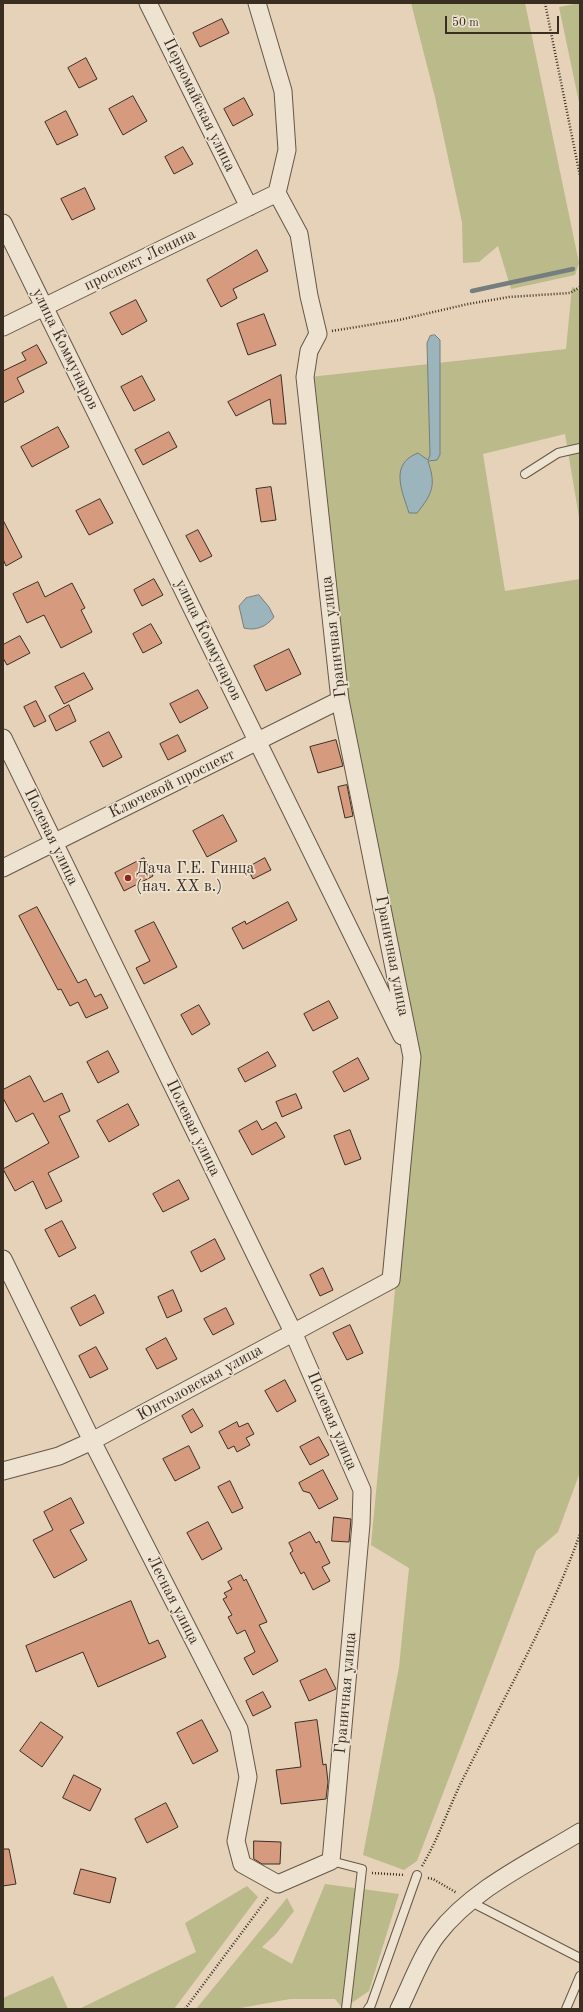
<!DOCTYPE html>
<meta charset="utf-8">
<style>
body{margin:0}
#map{position:relative;width:583px;height:2012px;overflow:hidden;background:#e5d2b8;font-family:"Old Standard TT",serif}
canvas{display:block}
.frame{position:absolute;inset:0;border:4px solid #3a2e23;pointer-events:none}
.scale{position:absolute;left:445px;top:16px;width:114px;height:18px;box-sizing:border-box;border:2px solid #3a2e23;border-top:0;padding-left:5px;font-size:12px;line-height:14px;white-space:nowrap;color:#3a2e23;-webkit-text-stroke:3px #eee2d1;paint-order:stroke}
</style>
<div id="map">
<canvas width="583" height="2012"></canvas>
<div class="frame"></div>
<div class="scale">50 m</div>
</div>
<script>
const g = document.querySelector('canvas').getContext('2d');
g.lineJoin = 'round';
function fill(path, color) { g.fillStyle = color; g.fill(path, 'evenodd'); }
function strokePath(path, color, width, dash) { g.strokeStyle = color; g.lineWidth = width; g.lineCap = dash ? 'butt' : 'round'; g.setLineDash(dash || []); g.stroke(path); }
function drawText(font, color, halo, rows, align = 'center') {
  g.font = font + ' "Old Standard TT",serif'; g.lineWidth = 3.5; g.setLineDash([]); g.textBaseline = 'middle'; g.strokeStyle = halo; g.fillStyle = color; for (const [text, x, y, turn = 0] of rows) {
    g.save(); g.translate(x, y); g.rotate((+turn || 0) * Math.PI / 180); g.textAlign = isNaN(turn) ? turn : align; if (halo) g.strokeText(text, 0, 0); g.fillText(text, 0, 0); g.restore();
  }
}
const green = new Path2D(`
 M411 3H525L579 263 575 275 511 289 498 246 479 262 463 263 462 222 435 97Z
 M580 3V107L559 7Z
 M572 287 580 290V523L565 434 483 454 505 591 580 579V1472L558 1532 536 1551 417 1861 404 1870 363 1855 399 1667 409 1568 371 1545 417 1056 348 698 310 377 566 349Z
 M325 1884 399 1894 369 1991 343 2009 335 1999H290L235 2009H196L287 1898 294 1911 276 1934 262 1947 292 1964Z
 M247 1886 258 1897 174 2009H79L196 1952 185 1923Z
 M53 1976 68 2009H3V1998Z`);
const water = new Path2D(`
 M435 335 440 340V455L437 460 428 461C436 485 433 493 417 513H409C402 491 389 464 418 453L428 460 430 455 427 343 430 336Z
 M259 595 269 607 274 617C266 627 256 631 244 628L239 606 246 598Z`);
const stream = new Path2D(`
 M472 291 573 269`);
const building = new Path2D(`
 M222 19 229 33 200 47 193 33Z
 M86 58 97 79 79 88 68 68Z
 M133 96 147 121 123 135 109 109Z
 M244 98 253 115 233 126 224 109Z
 M66 111 78 135 57 145 45 122Z
 M183 147 193 164 174 174 165 157Z
 M85 188 95 209 72 220 61 199Z
 M257 250 268 271 233 289 237 298 221 307 207 280Z
 M136 300 147 321 122 335 110 313Z
 M264 314 276 345 248 355 237 324Z
 M37 345 47 363 17 378 24 392 3 403V371L26 360 22 353Z
 M281 375 286 424H273L270 399 236 416 228 402Z
 M142 376 155 400 134 411 121 387Z
 M58 427 69 447 32 467 21 447Z
 M169 432 177 447 143 465 135 450Z
 M271 487 276 520 261 522 256 489Z
 M100 499 113 523 89 535 76 511Z
 M3 520 22 557 6 566 3 559Z
 M198 530 212 556 200 562 186 536Z
 M154 579 163 595 142 606 134 590Z
 M38 582 45 597 72 583 85 608 81 610 92 632 61 648 44 615 27 623 13 594Z
 M151 624 162 643 143 653 133 634Z
 M20 636 30 653 7 665 3 658V645Z
 M289 649 301 674 266 691 254 666Z
 M84 673 93 689 64 704 55 687Z
 M198 690 208 708 180 723 170 704Z
 M36 701 46 721 34 727 24 707Z
 M69 705 76 721 56 731 49 716Z
 M109 732 122 757 103 767 90 742Z
 M178 735 186 751 168 760 160 744Z
 M336 740 343 766 318 773 310 747Z
 M347 785 353 816 345 818 338 787Z
 M223 815 237 841 207 857 193 831Z
 M144 858 153 876 124 891 115 873Z
 M265 858 271 870 253 879 247 868Z
 M288 902 297 920 243 949 232 928 245 921 246 924Z
 M37 907 78 983 86 979 95 997 101 994 108 1008 86 1018 78 1002 70 1006 61 989 58 990 19 916Z
 M154 922 177 967 144 984 136 968 150 961 135 931Z
 M329 1001 338 1018 313 1031 304 1014Z
 M199 1005 210 1024 192 1035 181 1015Z
 M108 1051 119 1072 98 1083 87 1062Z
 M268 1052 276 1066 245 1082 238 1069Z
 M358 1058 369 1079 344 1092 333 1072Z
 M30 1076 44 1102 62 1093 70 1111 59 1116 79 1157 48 1173 62 1201 46 1209 33 1181 15 1191 3 1169 49 1143 33 1113 16 1122 3 1098V1090Z
 M296 1094 302 1108 282 1117 276 1102Z
 M128 1104 139 1125 109 1142 97 1121Z
 M257 1121 262 1130 276 1122 285 1137 252 1155 239 1131Z
 M350 1130 361 1159 345 1165 334 1136Z
 M179 1180 189 1199 163 1212 153 1194Z
 M62 1221 76 1248 59 1257 45 1230Z
 M215 1239 225 1259 201 1272 191 1252Z
 M323 1268 333 1290 320 1296 310 1275Z
 M173 1290 182 1311 167 1318 158 1297Z
 M95 1295 104 1313 80 1326 71 1308Z
 M226 1308 234 1324 213 1335 204 1319Z
 M350 1325 363 1353 347 1360 333 1333Z
 M166 1338 177 1359 157 1369 146 1349Z
 M96 1347 108 1369 90 1378 79 1356Z
 M285 1380 296 1401 277 1412 265 1391Z
 M193 1409 203 1426 191 1433 182 1416Z
 M237 1422 239 1427 248 1423 254 1434 246 1438 250 1445 237 1452 234 1446 228 1449 219 1432Z
 M319 1437 329 1455 310 1465 300 1447Z
 M189 1446 200 1468 175 1481 163 1459Z
 M323 1470 338 1499 319 1509 310 1493 303 1491 299 1483Z
 M230 1481 243 1508 232 1513 218 1487Z
 M71 1498 84 1523 70 1530 87 1560 54 1578 33 1540 53 1530 44 1512Z
 M334 1517 351 1519 349 1542 332 1541Z
 M208 1522 222 1549 202 1560 187 1533Z
 M310 1532 316 1543 319 1541 330 1563 322 1567 330 1581 313 1590 304 1572 301 1574 290 1553 293 1551 289 1543Z
 M241 1575 244 1581 246 1579 267 1622 259 1625 278 1661 253 1675 244 1658 255 1652 245 1630 237 1634 228 1617 232 1615 223 1599 227 1597 224 1593 232 1589 228 1582Z
 M131 1601 149 1644 158 1640 166 1657 98 1687 83 1652 36 1672 26 1646Z
 M326 1669 336 1689 309 1701 300 1681Z
 M263 1692 271 1707 253 1716 246 1701Z
 M202 1720 218 1751 193 1764 177 1733Z
 M317 1720 323 1765 326 1764 328 1782 326 1799 281 1804 276 1770 301 1767 295 1723Z
 M41 1722 63 1737 42 1767 20 1751Z
 M74 1775 101 1789 90 1811 63 1798Z
 M166 1803 178 1827 147 1843 135 1819Z
 M254 1841 281 1842 280 1864H262L254 1859Z
 M3 1849H9L16 1884 3 1886Z
 M81 1869 116 1878 110 1903 74 1894Z`);
const path = new Path2D(`
 M545 3 580 176
 M332 331 399 320 468 304 509 297 570 293 580 287
 M422 1866C440 1836 450 1803 466 1773 506 1694 550 1617 580 1534
 M372 1873 405 1875
 M428 1878 433 1879 457 1893
 M185 2009 269 1896`);
const lane = new Path2D(`
 M525 474 558 453 580 448
 M331 1861 362 1869 346 2009
 M471 1902 580 1958
 M368 2009 371 2005 417 1875
 M566 2009 580 1976`);
const street = new Path2D(`
 M148 3 249 207
 M3 223 402 1036
 M3 327 277 193
 M3 738 293 1332 362 1490 361 1524 331 1861 278 1884 242 1864 236 1841 248 1777 239 1729 92 1441 3 1259
 M3 868 340 700
 M3 1471 59 1456 92 1441 391 1280 412 1057 340 700 305 377 309 351 318 334 309 296 299 234 277 193 287 150 283 91 257 3
 M399 2009C410 1987 422 1954 437 1935 472 1889 531 1862 580 1832`);
const markers = [
 [128,878,4,"#8f2418"]
];
const streetNames = [
 ["Первомайская улица",199,105,64],
 ["проспект Ленина",140,260,-26],
 ["улица Коммунаров",65,349,64],
 ["Граничная улица",334,637,-97],
 ["улица Коммунаров",208,640,64],
 ["Ключевой проспект",172,784,-26],
 ["Полевая улица",51,837,64],
 ["Граничная улица",392,956,79],
 ["Полевая улица",193,1128,64],
 ["Юнтоловская улица",200,1383,-29],
 ["Полевая улица",332,1421,67],
 ["Лесная улица",173,1600,63],
 ["Граничная улица",346,1693,-85]
];
const poiNames = [
 ["Дача Г.Е. Гинца",136,869],
 ["(нач. XX в.)",136,887]
];
fill(green, '#bbba8a');
fill(water, '#9cb4bb');
strokePath(water, '#757e7e', 1);
strokePath(stream, '#757e7e', 4.5);
fill(building, '#d69a7e');
strokePath(building, '#3a2e23', 1);
strokePath(lane, '#655748', 10);
strokePath(street, '#655748', 19);
strokePath(path, '#3a2e23', 2.5, [1, 2]);
strokePath(lane, '#eee2d1', 8);
strokePath(street, '#eee2d1', 17);
for (const [x, y, r, color] of markers) { const dot = new Path2D(); dot.arc(x, y, r, 0, 2 * Math.PI); g.fillStyle = color; g.fill(dot); strokePath(dot, '#eee2d1', 1.5); }
drawText('16px', '#3a2e23', '#eee2d1', streetNames);
drawText('16px', '#3a2e23', '#eee2d1', poiNames, 'left');
</script>
